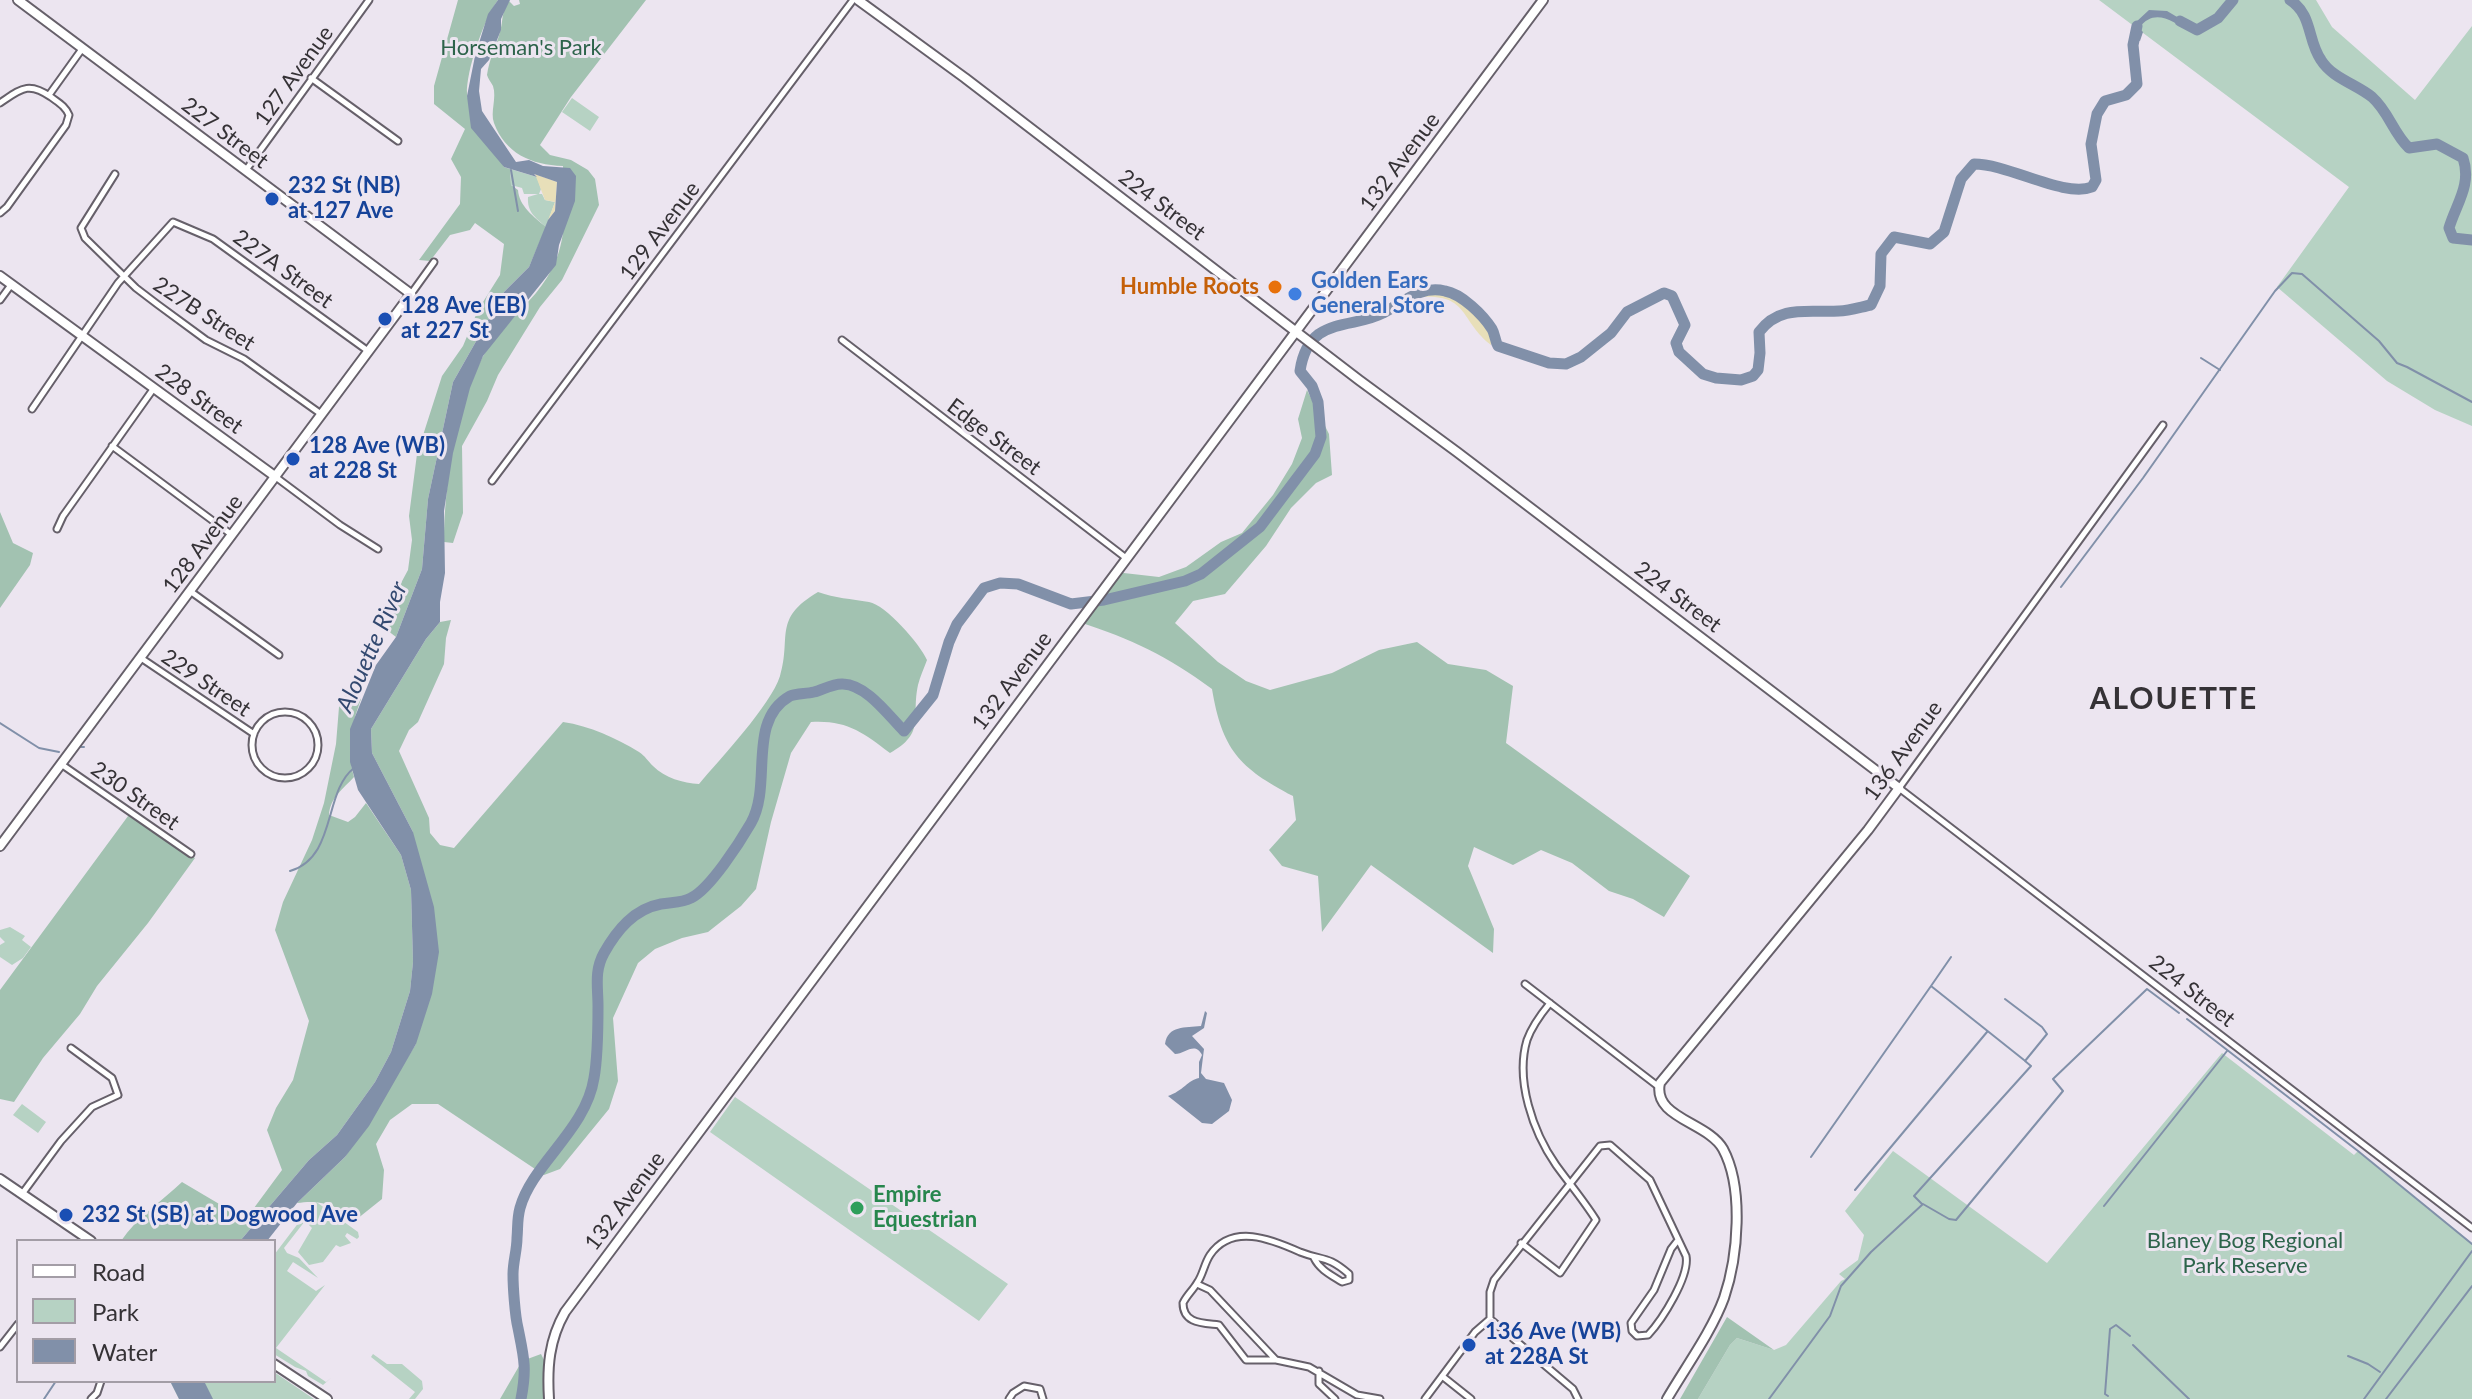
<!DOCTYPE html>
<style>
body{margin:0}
#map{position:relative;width:2472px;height:1399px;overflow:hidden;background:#ece5f0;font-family:Lato,sans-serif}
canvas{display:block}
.legend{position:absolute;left:16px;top:1239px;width:260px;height:144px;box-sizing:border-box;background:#ece5f0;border:2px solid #a39da6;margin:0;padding:10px 14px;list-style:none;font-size:24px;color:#353236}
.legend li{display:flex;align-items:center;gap:16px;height:40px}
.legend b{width:40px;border:2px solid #a39da6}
</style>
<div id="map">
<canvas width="2472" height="1399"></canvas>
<ul class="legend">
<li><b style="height:10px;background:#fff"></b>Road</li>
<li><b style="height:22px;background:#b6d2c3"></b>Park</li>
<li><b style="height:22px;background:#8190a9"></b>Water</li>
</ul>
</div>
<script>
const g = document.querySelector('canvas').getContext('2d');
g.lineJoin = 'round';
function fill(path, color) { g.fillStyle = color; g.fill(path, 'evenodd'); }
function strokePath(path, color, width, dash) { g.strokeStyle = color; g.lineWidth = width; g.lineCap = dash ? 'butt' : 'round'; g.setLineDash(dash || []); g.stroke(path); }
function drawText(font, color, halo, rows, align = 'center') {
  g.font = font + ' Lato,sans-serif'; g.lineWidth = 6; g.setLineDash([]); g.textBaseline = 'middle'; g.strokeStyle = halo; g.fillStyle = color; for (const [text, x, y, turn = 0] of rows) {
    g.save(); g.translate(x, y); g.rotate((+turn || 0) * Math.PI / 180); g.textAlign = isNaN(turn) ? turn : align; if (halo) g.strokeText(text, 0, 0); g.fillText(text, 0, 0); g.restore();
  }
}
const green = new Path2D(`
 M2099 0H2316L2332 27 2415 100 2472 26V426L2435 410 2387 381 2277 287 2349 187Z
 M572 98 599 117 590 131 562 112Z
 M510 169 537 177 541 189 539 194H542L545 200 555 202 546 227C535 217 527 212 528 197L538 194H524L522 188 511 185Z
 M10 927 25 936 22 940 31 947 23 958 12 965 0 957V945L5 942 0 937V930Z
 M2222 1053 2354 1155 2358 1151 2472 1243V1399H1698L1730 1345 1737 1338 1774 1350 1786 1345 1841 1281 1845 1279 1839 1274 1858 1260 1864 1235 1845 1211 1893 1151 2047 1263Z
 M735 1097 1008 1284 979 1321 710 1132Z
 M22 1104 46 1122 38 1133 13 1115Z
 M315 1201 358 1232 359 1237 357 1239 347 1233 345 1236 351 1243 340 1247 336 1245 323 1262 309 1265 298 1252 312 1228 305 1221 284 1248 287 1253 299 1258 318 1278 293 1262 287 1271 316 1291 325 1285 276 1348 326 1382 331 1378 323 1385 308 1376 306 1371 295 1367 274 1354V1255Z
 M373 1354 387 1364H402L422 1381 423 1389 415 1399H409L415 1392 371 1357Z
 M274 1372 314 1399H179L170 1381H274Z`);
const forest = new Path2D(`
 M458 0H498C484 19 466 71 467 94 468 106 497 153 504 167L510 169 511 185 518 190C519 206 534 217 546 227L529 267 504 292 453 382 428 499 422 569 396 637 379 624 408 570 412 540 409 516 417 454 442 376 463 346 478 310 500 275 504 244 475 223 470 230 450 235 430 261 419 260 460 204 461 177 451 159 465 129 434 104V86Z
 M519 0H646L571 97 540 145 550 155 571 160 588 170 595 179 599 205 562 280 540 307 498 375 487 401 462 446 463 513 453 543 444 542C444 486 456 408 482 358 495 334 518 314 536 293 570 252 565 216 563 166 531 165 505 153 494 123 490 112 497 98 493 86 491 82 488 79 487 75 489 59 496 47 500 32 504 18 500 17 509 1L514 6 520 4Z
 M1307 390 1329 434 1332 475 1316 483 1291 508 1266 546 1225 594 1193 601 1175 623 1218 662 1246 681 1270 690 1332 673 1379 650 1417 642 1448 664 1486 670 1513 686 1506 743 1690 876 1664 917 1633 899 1609 891 1572 863 1541 850 1513 865 1474 847 1468 866 1494 929 1493 953 1371 865 1322 932 1318 876 1282 866 1269 850 1296 820 1293 796C1239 768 1222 749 1212 689 1167 656 1132 639 1079 622L1115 572 1159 577 1186 567 1221 542 1242 533 1273 495 1292 464 1302 438 1298 419Z
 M0 512 13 543 33 553 30 565 0 608Z
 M818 592C835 598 851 599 869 602 886 605 920 644 927 660 924 668 920 677 918 685 911 718 926 733 890 753 862 732 847 720 811 722L791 753 771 822 756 889 741 906 708 932 682 938 655 949 638 963 613 1018 618 1081 609 1109 560 1169 544 1175 438 1104H412L390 1120 376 1144 384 1170 382 1199 357 1219C336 1206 322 1199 297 1203L345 1157 416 1044 413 832 372 753 371 729 426 639 440 622 451 620 446 638 444 664 418 722 409 730 399 751 429 818 430 833 440 845 454 848 563 722C590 726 616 738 639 752 645 756 648 761 653 766 665 778 683 783 699 784 720 759 771 705 780 676 792 637 772 619 818 592Z
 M347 691 361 699C351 727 346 747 354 777 343 789 330 798 329 815L348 822 355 817 366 803 401 855 411 890 413 962 410 991 391 1052 375 1082 337 1135 309 1160 240 1241H121C137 1217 161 1202 182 1182L226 1208 251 1212 282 1170 267 1130 276 1108 293 1080 309 1021 275 930 283 902 312 840 324 803 336 744 339 707Z
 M131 812 195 858 148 923 97 986 80 1014 43 1058 14 1102 0 1099V990Z
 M1727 1317 1774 1350 1737 1338 1730 1345 1698 1399H1680Z
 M541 1354 544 1360V1399H500L522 1361Z`);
const sand = new Path2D(`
 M535 174 557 182 555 211 548 220 555 202 545 200Z
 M1432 293C1438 294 1446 293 1451 297 1468 308 1493 323 1491 345 1460 321 1469 294 1421 297Z`);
const water = new Path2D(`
 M498 0H510L501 19V30L489 60 481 69 479 91 482 111 516 162 529 160 543 166 570 168 576 176 575 201 559 245 556 265 483 356 470 388 453 453 444 511 445 573 440 602V622L426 639 371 729 372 753 413 832 434 907 439 952 432 994 416 1044 369 1126 345 1157 297 1203 267 1241H240L309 1160 337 1135 375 1082 391 1052 410 991 413 962 411 890 401 855 358 790 350 762V729L376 665 396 637 422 569 428 499 453 382 504 292 529 267 548 220 555 211 557 182 534 174 537 177 504 167 471 128 467 96 475 56 488 14Z
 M2149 10 2167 11 2194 27 2190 31C2172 22 2155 7 2139 28L2143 32 2140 41 2130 37 2135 23Z
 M1205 1011 1207 1013 1204 1028 1192 1036 1204 1049 1201 1073 1206 1079 1224 1083 1232 1100 1229 1111 1212 1124 1202 1123 1168 1096C1183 1091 1188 1080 1199 1078V1062L1202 1055C1195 1041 1185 1054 1175 1054L1165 1044C1168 1025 1185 1028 1201 1026Z
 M170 1381H204L213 1399H179Z`);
const stream = new Path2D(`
 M511 170 518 211
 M2201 358 2220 370
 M2061 587 2143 478 2275 291 2292 273 2302 274 2379 341 2397 363 2407 367 2472 402
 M0 723 39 748 59 752
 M81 747H84
 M290 871C337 857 323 792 354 768
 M1951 957 1931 986 2024 1060
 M2187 1019 2358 1151 2472 1244
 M1811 1157 1931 986
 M1855 1190 1987 1032
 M1922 1204 1914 1196 2031 1066 2025 1061 2047 1034 2042 1027 2005 999
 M2104 1206 2227 1051
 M2133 1345 2189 1399
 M2348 1356 2368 1364 2380 1372
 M2108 1396 2105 1394 2110 1329 2116 1325 2130 1336
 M44 1399 56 1381
 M1769 1399 1830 1316 1841 1286 1871 1252 1923 1204 1949 1219 1956 1220 2063 1091 2053 1079 2147 989 2179 1013
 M2364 1399 2472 1251
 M2386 1399 2472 1286`);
const river = new Path2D(`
 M2290 0C2313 15 2307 40 2321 60 2332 78 2356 84 2372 97 2389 112 2393 133 2409 148L2437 144 2463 158C2472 185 2456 204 2449 228L2453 238 2472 240
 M2180 21 2197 30 2218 18 2233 0
 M521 1399C527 1368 524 1358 518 1328 515 1316 513 1287 513 1274 513 1262 517 1250 517 1238 518 1227 517 1219 520 1208 532 1164 586 1130 594 1078 598 1056 598 1029 598 1006 598 987 594 971 604 953 617 930 634 909 661 904 671 902 682 903 691 898 710 889 740 842 751 823 773 784 746 721 790 696 797 693 806 694 814 692 822 690 834 683 843 684 867 685 888 715 904 731L933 695 949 642 957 624 984 588 1000 583 1018 584 1071 604 1104 600 1185 581 1201 574 1260 527 1315 454 1321 437 1318 402 1312 386 1300 371C1302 357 1307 343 1319 334 1338 321 1363 324 1383 313 1403 303 1420 285 1445 291 1462 294 1483 315 1492 329 1495 334 1495 341 1498 346L1549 363 1566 364 1581 357 1611 333 1627 312 1664 293 1672 296 1685 325 1676 343 1679 352 1703 374 1716 378 1741 380 1753 376 1758 370 1760 353 1759 332C1780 304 1809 313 1839 311 1849 311 1861 307 1871 305L1880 286 1881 254 1894 237 1930 244 1944 232 1961 179 1974 164C2009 164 2064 198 2092 187L2096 180 2091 144 2097 114 2105 101 2126 95 2137 84 2133 45 2137 26`);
const street = new Path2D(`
 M311 78 398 141
 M49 95 82 49
 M0 103C21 89 28 81 51 97 59 103 65 106 69 115L66 125 7 207 0 213
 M246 170 369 0
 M115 174 81 228 85 238 136 288 157 304 206 340 244 359 321 414
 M411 294 434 262
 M0 300 11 285
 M842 340 1126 558
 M32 409 118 283 173 222 213 239 368 351
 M2163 425 1899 788 2472 1228
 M112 446 232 535
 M277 478 340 525 378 549
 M492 481 853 0
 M57 529 63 516 154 388
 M190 591 279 655
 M141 658 254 734
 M252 745a33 33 0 1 1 66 0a33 33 0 1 1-66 0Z
 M61 764 191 854
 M1525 984 1659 1087
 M22 1194 61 1141 92 1107 118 1095 112 1078 71 1048
 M1521 1243 1560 1273 1596 1220C1584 1201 1569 1183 1556 1165 1533 1132 1515 1080 1527 1040 1532 1026 1541 1014 1550 1003
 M1197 1284 1210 1290 1276 1360 1309 1367 1357 1395 1380 1399
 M1490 1319 1573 1389 1578 1399
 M0 1347 18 1324
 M1276 1360H1246L1219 1325C1203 1323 1183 1324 1183 1303 1187 1295 1193 1290 1197 1283 1203 1275 1204 1264 1210 1255 1232 1223 1271 1239 1300 1252 1323 1261 1327 1255 1349 1274V1280L1342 1282C1331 1275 1320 1270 1314 1258
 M1319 1371V1384L1335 1399
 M1442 1376 1471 1399
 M91 1399 97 1393 101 1381
 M1009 1399 1013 1393 1024 1386 1040 1389 1043 1399
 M1425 1399 1475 1332 1490 1319V1292L1494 1280 1600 1146 1610 1145 1650 1180 1686 1256C1690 1276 1662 1320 1648 1335L1637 1336 1632 1331 1631 1323 1654 1290 1671 1249 1678 1240`);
const secondary = new Path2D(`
 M858 0 965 78 1359 380 1457 452 1899 788 1868 830 1660 1083C1652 1118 1708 1122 1723 1149 1744 1188 1738 1257 1724 1298 1712 1331 1685 1368 1667 1399
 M0 276 276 477
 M0 846 411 294 18 0
 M0 1179 91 1241
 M274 1364 327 1399
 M549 1399C547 1367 549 1340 565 1312L1543 0`);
const markers = [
 [272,199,8,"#1a4fb4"],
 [1275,287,8,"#e8710a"],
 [1295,294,8,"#3f7fe0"],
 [385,319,8,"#1a4fb4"],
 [293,459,8,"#1a4fb4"],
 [857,1208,8,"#2e9e5b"],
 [66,1215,8,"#1a4fb4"],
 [1469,1345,8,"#1a4fb4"]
];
const parkNames = [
 ["Horseman's Park",521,48],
 ["Blaney Bog Regional",2245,1241],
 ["Park Reserve",2245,1266]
];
const streetNames = [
 ["127 Avenue",294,76,-54],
 ["227 Street",225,133,37],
 ["132 Avenue",1400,162,-53],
 ["224 Street",1162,205,37],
 ["129 Avenue",660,231,-53],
 ["227A Street",283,269,36],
 ["227B Street",204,314,33],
 ["228 Street",199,399,36],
 ["Edge Street",994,437,37],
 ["128 Avenue",203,544,-53],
 ["224 Street",1678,597,37],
 ["132 Avenue",1012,681,-53],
 ["229 Street",206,683,34],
 ["136 Avenue",1903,751,-54],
 ["230 Street",135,796,35],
 ["224 Street",2192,991,38],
 ["132 Avenue",625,1201,-53]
];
const transitNames = [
 ["232 St (NB)",288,186],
 ["at 127 Ave",288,211],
 ["128 Ave (EB)",401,306],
 ["at 227 St",401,331],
 ["128 Ave (WB)",309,446],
 ["at 228 St",309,471],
 ["232 St (SB) at Dogwood Ave",82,1215],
 ["136 Ave (WB)",1485,1332],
 ["at 228A St",1485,1357]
];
const shopNames = [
 ["Golden Ears",1311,281],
 ["General Store",1311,306]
];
const foodNames = [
 ["Humble Roots",1259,287]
];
const leisureNames = [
 ["Empire",873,1195],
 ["Equestrian",873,1220]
];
const waterNames = [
 ["Alouette River",372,647,-66]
];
const districtNames = [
 ["ALOUETTE",2174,699]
];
fill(green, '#b6d2c3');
fill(forest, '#a2c2b1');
fill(sand, '#e8dfb9');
fill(water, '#8190a9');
strokePath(stream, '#8190a9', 2);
strokePath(river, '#8190a9', 11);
strokePath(street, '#66606a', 9);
strokePath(secondary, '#66606a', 12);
strokePath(street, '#fff', 5);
strokePath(secondary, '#fff', 8);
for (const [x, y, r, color] of markers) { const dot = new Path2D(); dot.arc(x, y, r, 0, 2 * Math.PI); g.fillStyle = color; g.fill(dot); strokePath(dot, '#ece5f0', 3); }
drawText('22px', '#2d644b', '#ece5f0', parkNames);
drawText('22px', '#353236', '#ece5f0', streetNames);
drawText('bold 22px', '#164399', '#ece5f0', transitNames, 'left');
drawText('bold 22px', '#366cbe', '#ece5f0', shopNames, 'left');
drawText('bold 22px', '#c56008', '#ece5f0', foodNames, 'right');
drawText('bold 22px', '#27864d', '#ece5f0', leisureNames, 'left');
drawText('italic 24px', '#334970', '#ece5f0', waterNames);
g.letterSpacing = '2px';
drawText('bold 30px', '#353236', '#ece5f0', districtNames);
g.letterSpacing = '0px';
</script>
